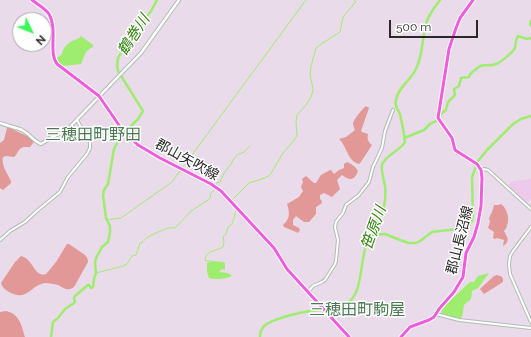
<!DOCTYPE html>
<meta charset="utf-8">
<style>
body{margin:0}
#map{position:relative;width:531px;height:337px;overflow:hidden;background:#eadbeb;font-family:Raleway,sans-serif}
canvas{display:block}
.north{position:absolute;left:12px;top:12px;width:40px;height:40px;box-sizing:border-box;background:#fff;border:1px solid #a9a9a9;border-radius:50%;rotate:133deg;font-size:11px;font-weight:700;line-height:16px;text-align:center;color:#292929}
.north::after{content:'';display:block;margin:auto;width:14px;height:18px;background:#3bf85a;clip-path:polygon(50% 0,100% 100%,50% 72%,0 100%)}
.scale{position:absolute;left:389px;top:20px;width:89px;height:18px;box-sizing:border-box;border:2px solid #292929;border-top:0;padding-left:5px;font-size:12px;line-height:14px;white-space:nowrap;color:#292929;-webkit-text-stroke:3px #fff;paint-order:stroke}
</style>
<div id="map">
<canvas width="531" height="337"></canvas>
<div class="north">N</div>
<div class="scale">500 m</div>
</div>
<script>
const g = document.querySelector('canvas').getContext('2d');
g.lineJoin = 'round';
function fill(path, color) { g.fillStyle = color; g.fill(path, 'evenodd'); }
function strokePath(path, color, width, dash) { g.strokeStyle = color; g.lineWidth = width; g.lineCap = dash ? 'butt' : 'round'; g.setLineDash(dash || []); g.stroke(path); }
function drawText(font, color, halo, rows, align = 'center') {
  g.font = font + ' Raleway,"Noto Sans JP",sans-serif'; g.lineWidth = 3; g.setLineDash([]); g.textBaseline = 'middle'; g.strokeStyle = halo; g.fillStyle = color; for (const [text, x, y, turn = 0] of rows) {
    g.save(); g.translate(x, y); g.rotate((+turn || 0) * Math.PI / 180); g.textAlign = isNaN(turn) ? turn : align; if (halo) g.strokeText(text, 0, 0); g.fillText(text, 0, 0); g.restore();
  }
}
const education = new Path2D(`
 M531 179V199L526 203 508 186 513 181Z`);
const green = new Path2D(`
 M366 106 369 108 361 131 362 132 368 134C367 139 368 142 372 145L361 162 359 164C347 161 347 146 339 139L346 137 355 130C354 128 353 124 353 123 354 119 363 108 366 106Z
 M7 128H10L31 138 34 142 30 147C28 147 26 147 24 147 18 148 18 154 14 157L6 156 3 157C1 165 7 173 11 181V183L3 190 0 188V143L4 140Z
 M347 162C352 164 356 167 358 171 354 181 350 181 342 175L337 180 340 189 332 197 324 193 320 195V199L322 201 321 204 316 207V214L309 222H304L296 216 293 220V225L299 228 300 230 298 233 296 232 284 227 283 225C290 219 290 213 287 204L299 197 303 191 301 187 303 182 302 179 306 176 314 183H316L321 175 330 170H331L334 174 339 170 344 168V164Z
 M501 204C507 208 510 219 507 225 507 228 505 229 504 231 507 237 511 241 503 246L504 240 497 238 495 239 493 238 494 232 488 228 490 222 489 218 492 212 494 205H498Z
 M67 244H69L85 255C87 257 88 259 88 262L74 287C68 292 64 288 58 285 54 284 49 283 45 283 30 285 28 302 9 292 5 290 2 287 1 283L15 262 21 256C34 259 34 278 46 274L56 262Z
 M497 275C501 276 504 277 503 282L484 294 480 289 494 276Z
 M6 311C20 314 21 325 25 337H0V312Z`);
const water = new Path2D(`
 M81 36 93 45V47C85 50 84 57 81 64L63 66 61 65 56 59 57 58 62 54C63 48 67 44 72 41 76 39 78 40 81 36Z
 M213 261 223 262 225 263V270L222 269 219 272 228 273 232 276C225 279 216 280 209 278L207 272V263Z
 M489 273 478 288 472 291 471 299 464 305 463 313 461 319 442 314 440 310 470 282H474L478 276Z`);
const stream = new Path2D(`
 M232 200 249 183 265 178 270 175 283 153 290 145 297 136 296 122 297 115 306 105 311 97 312 94 313 89 310 74 311 66 316 48 321 44 340 32 343 17 353 5V4L356 2 354 0
 M107 220 121 218 172 182 306 0
 M212 263V261H206L205 259C207 250 216 251 223 247L224 242 223 237 226 234 228 227C233 224 232 223 234 218 234 215 236 213 236 210
 M96 273 123 266 127 264 132 256 136 255 140 243H142C146 237 152 235 158 232 165 230 165 227 174 228L177 226 191 211 208 200 210 198 211 193 215 189 214 188 217 183 220 182 224 173 231 164 233 160 237 155 244 152 250 146`);
const river = new Path2D(`
 M531 21 530 24 531 26
 M404 138 424 130 430 124 438 120 442 113 446 110 448 102 455 95 454 89 459 86 461 78 469 77C470 73 472 72 475 70 485 61 486 68 496 64 500 63 513 52 515 48 516 44 515 40 518 36L527 39 531 38
 M371 235 385 234 400 240 409 243H416L420 241 432 232 466 228 468 227 472 221 473 217 472 177 478 161 487 150 513 124 521 119 531 116
 M51 337 53 322 58 318 65 309 74 303 75 302 74 298 75 296 88 285H89L91 288 93 287 94 279 96 273 95 263 96 258 102 247 108 242 110 232V226L106 218 103 195 104 190 108 184 114 149 121 136 138 119 143 111 118 71 117 65 118 58 123 49 151 11 157 0
 M260 337C260 333 261 329 264 326 267 323 271 322 275 320 286 316 298 313 310 311 324 309 339 311 350 301 363 289 360 259 367 243 373 228 383 218 385 201 385 197 386 191 385 186 384 180 381 172 382 165 385 155 400 151 405 142 404 133 402 123 400 114 398 110 394 105 396 100 398 87 411 80 416 69 423 55 422 39 426 24 428 15 434 8 440 0`);
const tertiary = new Path2D(`
 M481 170 484 169 488 170 531 209
 M531 227 513 251 510 256 509 264 510 274 531 322
 M0 240 10 231 25 222 38 210 60 192 68 177 87 154 90 148V139L88 136 82 129 77 120
 M308 292 313 286 322 282 325 280 335 264 336 261 338 240 335 227 336 222 338 219 343 213 346 205 359 195 369 182 373 167 382 148 385 131 393 110
 M436 314 459 320 531 328`);
const secondary = new Path2D(`
 M0 123C7 126 15 127 22 130 30 134 33 141 41 144L52 137 65 131 69 128 113 82 141 53 179 0`);
const primary = new Path2D(`
 M32 0C37 4 45 8 49 14 58 29 48 52 57 64L99 96 123 131 138 145 160 158 211 184 221 191 274 248 287 269 349 337
 M401 337 410 327 429 320 434 317 439 309 454 292 463 277 466 253 474 237 478 223 481 206 482 178 481 170 477 164 455 150 452 138 438 118 449 49 456 28 460 18 473 0`);
const streetNames = [
 ["郡山矢吹線",187,160,29],
 ["郡山長沼線",460,240,-76]
];
const waterNames = [
 ["鶴巻川",134,35,-57],
 ["笹原川",374,228,-70]
];
const quarterNames = [
 ["三穂田町野田",93,135],
 ["三穂田町駒屋",357,310]
];
fill(education, '#edcaec');
fill(green, '#e29897');
fill(water, '#9fed6e');
strokePath(stream, '#9fed6e', 1);
strokePath(river, '#9fed6e', 2.5);
strokePath(tertiary, '#afbdb1', 4);
strokePath(secondary, '#afbdb1', 4.5);
strokePath(primary, '#fff', 5);
strokePath(tertiary, '#fff', 2);
strokePath(secondary, '#fff', 2.5);
strokePath(primary, '#ef5cde', 3);
drawText('14px', '#292929', '#fff', streetNames);
drawText('italic 15px', '#32840e', '#fff', waterNames);
drawText('16px', '#4a7952', '#fff', quarterNames);
</script>
